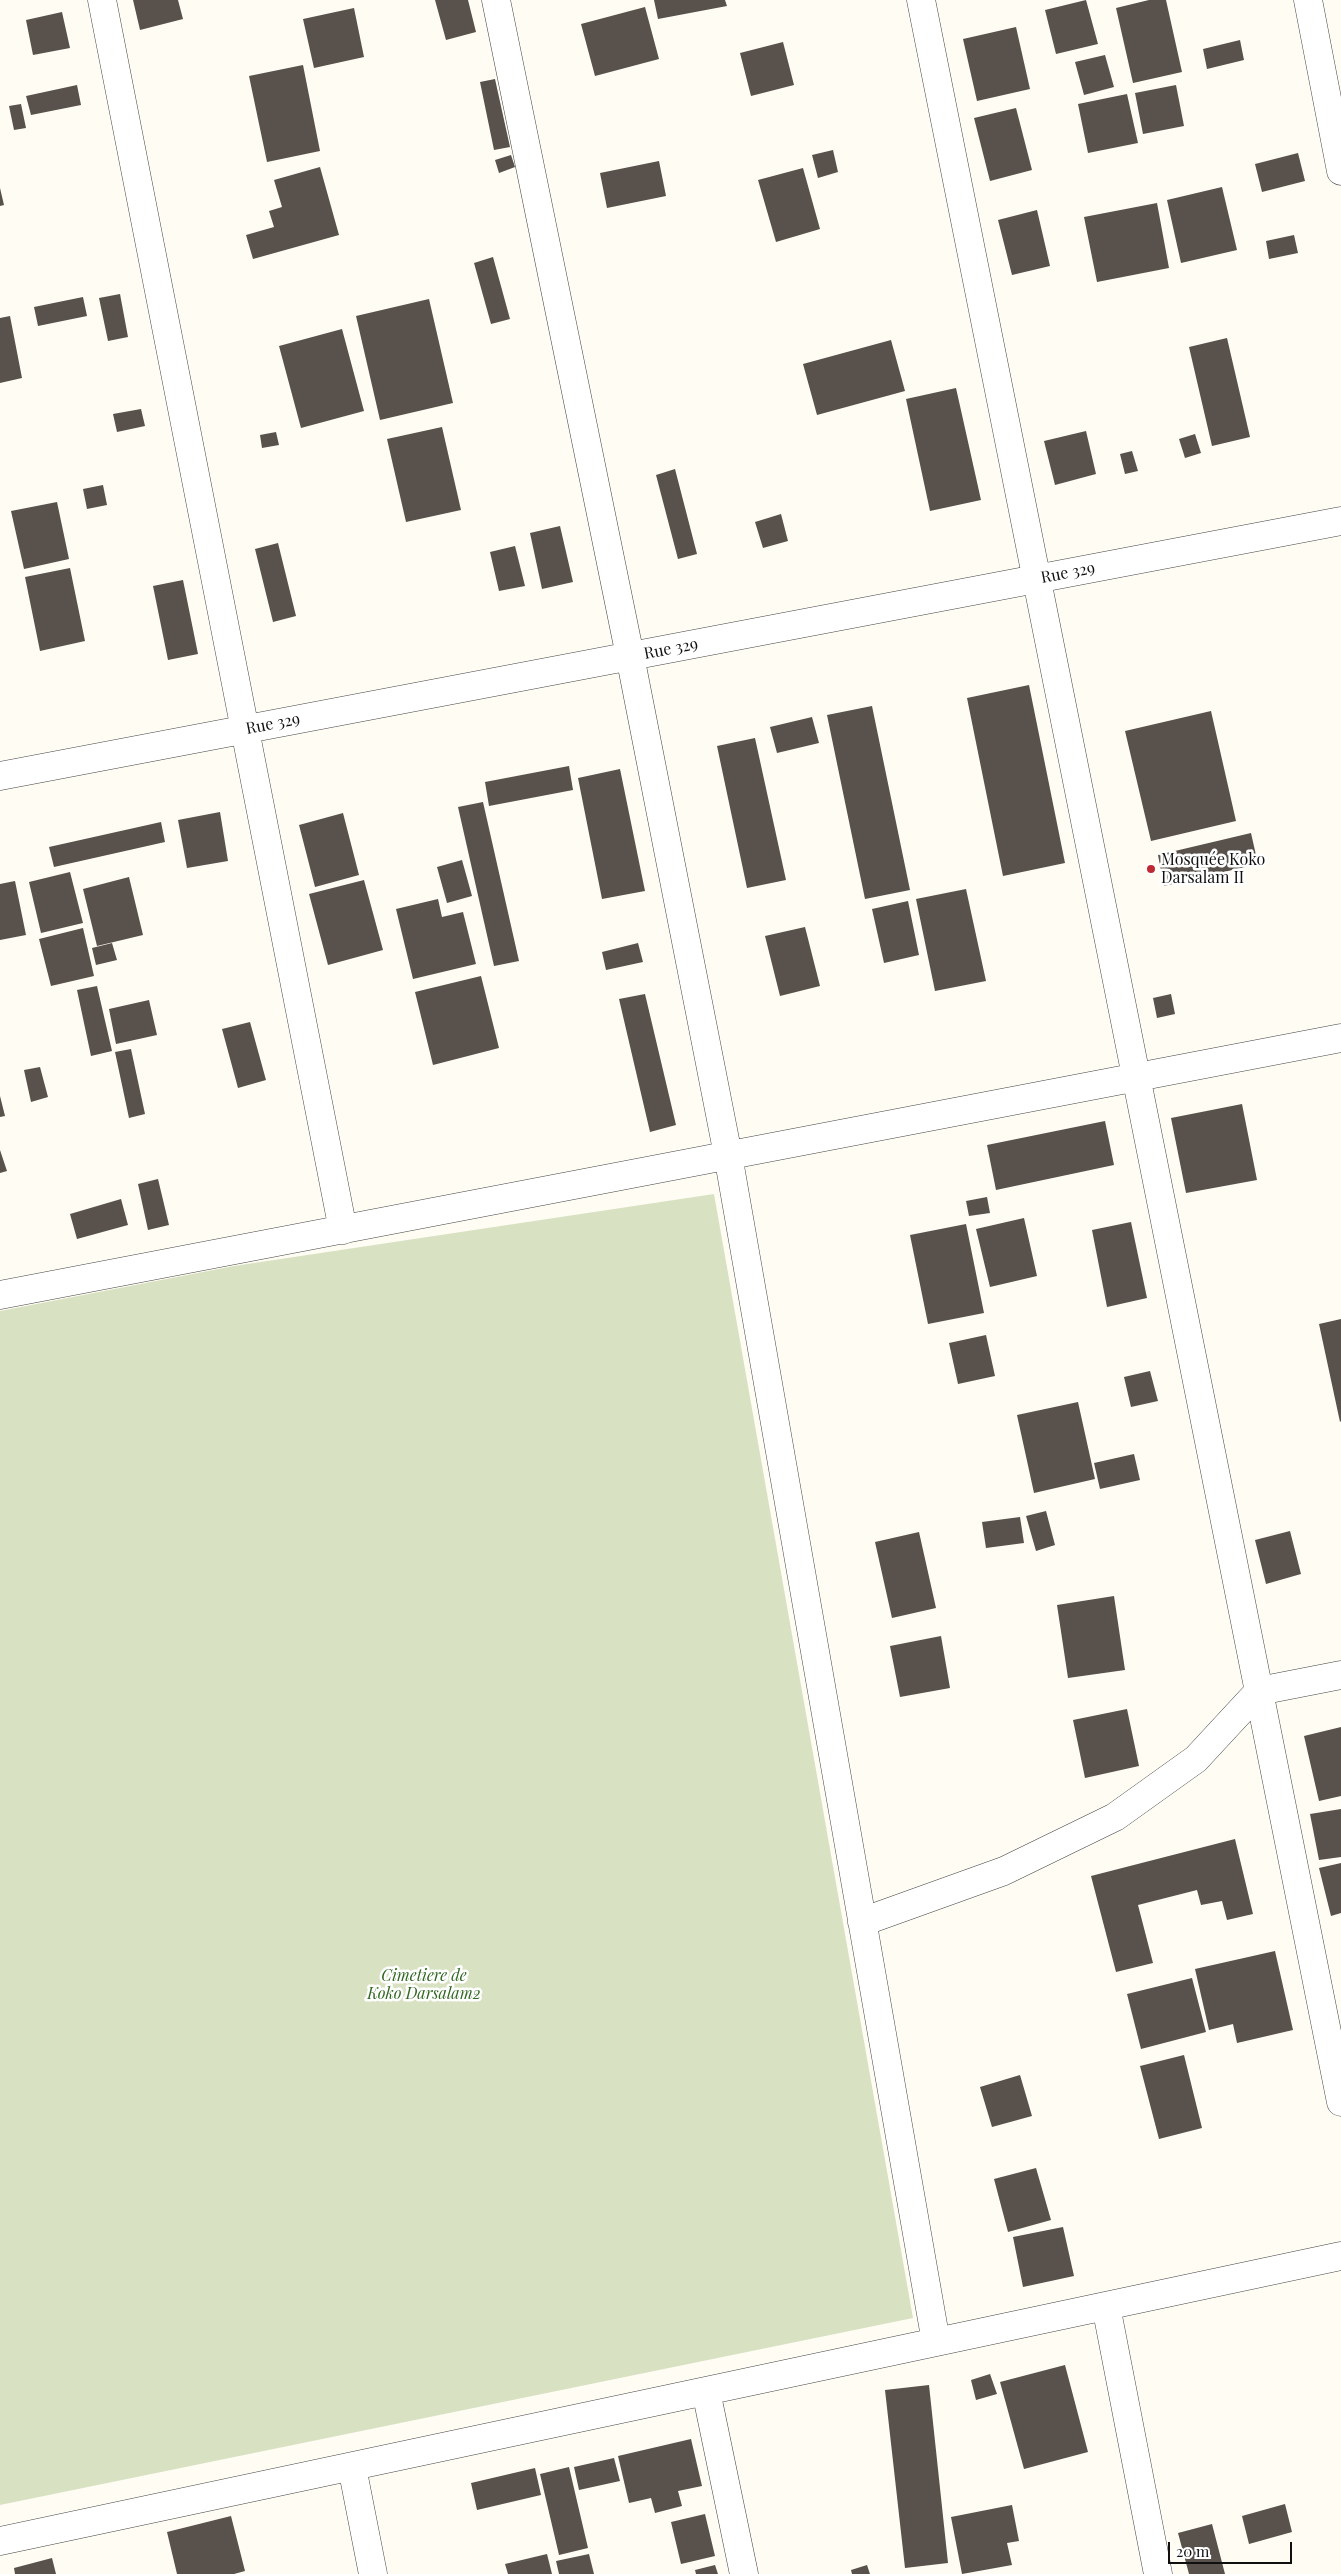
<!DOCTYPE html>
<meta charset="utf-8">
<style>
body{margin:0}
#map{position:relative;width:1341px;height:2574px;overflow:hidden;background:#fffcf3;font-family:"Playfair Display",serif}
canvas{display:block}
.scale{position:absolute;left:1168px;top:2542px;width:124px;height:22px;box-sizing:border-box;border:2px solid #101010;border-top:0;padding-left:6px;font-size:15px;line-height:18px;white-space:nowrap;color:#101010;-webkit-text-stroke:4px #fff;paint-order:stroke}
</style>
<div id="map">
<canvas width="1341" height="2574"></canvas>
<div class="scale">20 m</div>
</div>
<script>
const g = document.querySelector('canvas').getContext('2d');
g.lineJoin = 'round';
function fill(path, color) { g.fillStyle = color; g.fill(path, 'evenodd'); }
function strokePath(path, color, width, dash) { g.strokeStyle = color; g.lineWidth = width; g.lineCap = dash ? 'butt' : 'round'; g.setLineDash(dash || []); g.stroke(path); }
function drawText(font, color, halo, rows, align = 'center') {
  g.font = font + ' "Playfair Display",serif'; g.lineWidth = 5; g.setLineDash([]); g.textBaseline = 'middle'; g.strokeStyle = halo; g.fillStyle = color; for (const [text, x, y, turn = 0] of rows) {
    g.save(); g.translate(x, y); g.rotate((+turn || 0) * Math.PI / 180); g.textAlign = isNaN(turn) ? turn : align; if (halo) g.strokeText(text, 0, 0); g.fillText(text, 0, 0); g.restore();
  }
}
const cemetery = new Path2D(`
 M714 1194 913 2318 0 2505V1311L234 1266Z`);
const building = new Path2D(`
 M133 0H178L183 19 140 30Z
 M435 0H468L476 32 446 40Z
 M654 0H725L727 6 658 19Z
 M1086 0 1098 44 1056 54 1045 10Z
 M1149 0H1166L1182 72 1133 83 1116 8Z
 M645 7 659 59 595 76 581 24Z
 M354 8 364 57 314 68 303 19Z
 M62 12 70 48 33 55 26 20Z
 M1016 27 1030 89 977 101 963 39Z
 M1240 40 1244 60 1207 69 1203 49Z
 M783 42 794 85 751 96 740 53Z
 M1105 55 1114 87 1084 95 1075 62Z
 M303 65 320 151 267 162 249 76Z
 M495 79 510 147 494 150 480 82Z
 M77 85 81 105 31 115 26 96Z
 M1176 85 1184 126 1143 134 1135 93Z
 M1127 94 1138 143 1088 153 1078 104Z
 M21 104 26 128 14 130 9 106Z
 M1016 108 1032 170 990 181 974 118Z
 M833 150 838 172 818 178 812 155Z
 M1298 153 1305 181 1262 192 1255 164Z
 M511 155 515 167 499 173 495 160Z
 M659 161 666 196 607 208 600 173Z
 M320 167 339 235 253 259 246 235 274 227 269 211 282 207 274 180Z
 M803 168 820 229 776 242 758 180Z
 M1222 187 1237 250 1181 263 1167 200Z
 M0 188 4 205 0 206Z
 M1157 203 1169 268 1097 282 1084 217Z
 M1037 210 1050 266 1012 275 998 220Z
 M1294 235 1298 253 1269 259 1266 241Z
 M493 257 510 319 491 324 474 263Z
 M120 294 128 337 108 341 99 298Z
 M83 297 87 316 38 326 34 307Z
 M429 299 453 403 380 420 356 316Z
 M10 316 22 378 0 383V318Z
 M342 329 364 411 301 428 279 346Z
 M1227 338 1250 437 1212 446 1189 347Z
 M891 340 905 391 817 415 803 364Z
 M956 388 981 500 930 511 906 399Z
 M141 409 145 426 117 432 113 414Z
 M442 427 461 510 406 522 387 439Z
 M1086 431 1096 474 1055 485 1044 441Z
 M276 432 279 445 262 448 260 435Z
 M1195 434 1201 453 1185 458 1179 439Z
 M1132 451 1138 471 1125 474 1120 454Z
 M675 469 697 554 678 559 656 475Z
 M103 485 107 505 87 509 83 489Z
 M57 502 69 559 24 569 11 511Z
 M781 514 788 541 763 548 755 522Z
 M560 526 573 582 542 589 530 533Z
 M278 543 296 616 273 622 255 549Z
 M515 546 525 586 499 591 490 552Z
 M70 568 85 641 40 651 25 577Z
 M183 580 198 654 168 660 153 586Z
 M1029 685 1065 863 1003 876 967 698Z
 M872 706 910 890 865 899 827 715Z
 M1211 711 1236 821 1151 841 1125 731Z
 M812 717 819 743 777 753 770 727Z
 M755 738 786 880 747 888 717 746Z
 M569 766 573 790 489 806 485 782Z
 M620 769 645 891 602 899 578 778Z
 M483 802 519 961 494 966 458 807Z
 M220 812 228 861 187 868 178 820Z
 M343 813 359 875 315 887 299 825Z
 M161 822 165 842 54 867 49 847Z
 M1251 833 1258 864 1164 886 1158 855Z
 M462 860 472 896 447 903 437 867Z
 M70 872 83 923 41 933 29 882Z
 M129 877 143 935 97 946 83 889Z
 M364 880 383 950 328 965 309 894Z
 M15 881 26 935 0 940V884Z
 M966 889 986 981 935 991 916 899Z
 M438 899 442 917 463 912 476 964 413 979 396 909Z
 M908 901 919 955 884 963 872 909Z
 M805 927 820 986 780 996 765 936Z
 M83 928 94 976 51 986 39 939Z
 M112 943 117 960 96 965 92 948Z
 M638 943 643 962 606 970 602 952Z
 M481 976 499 1048 433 1065 415 992Z
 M97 986 112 1051 91 1056 77 990Z
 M645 994 676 1125 650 1132 619 999Z
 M1171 994 1175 1014 1157 1018 1153 998Z
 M149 1000 157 1035 116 1044 109 1009Z
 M250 1022 266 1080 238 1088 222 1029Z
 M131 1049 145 1114 129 1118 115 1052Z
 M40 1067 48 1097 31 1102 24 1070Z
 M0 1096 5 1116 0 1117Z
 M1242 1104 1257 1180 1186 1193 1171 1118Z
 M1105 1121 1114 1165 996 1190 987 1145Z
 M0 1150 7 1171 0 1173Z
 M158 1179 169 1225 148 1230 138 1184Z
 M987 1197 990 1213 969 1216 966 1201Z
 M121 1199 128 1225 77 1239 70 1214Z
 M1024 1218 1037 1276 990 1287 976 1229Z
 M1131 1222 1147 1298 1107 1307 1092 1230Z
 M966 1224 984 1313 928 1324 910 1235Z
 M1341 1319V1421L1340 1422 1319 1324Z
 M986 1335 995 1376 958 1384 949 1343Z
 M1150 1371 1158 1401 1131 1407 1124 1377Z
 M1078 1402 1095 1479 1034 1493 1017 1415Z
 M1134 1454 1140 1480 1100 1489 1094 1463Z
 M1046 1511 1055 1545 1036 1551 1026 1516Z
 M1020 1517 1024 1543 986 1548 982 1522Z
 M1290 1531 1301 1574 1266 1584 1255 1540Z
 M919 1532 936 1608 892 1618 875 1542Z
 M1114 1596 1125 1670 1068 1678 1057 1605Z
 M941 1636 950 1688 900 1697 890 1646Z
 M1127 1709 1139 1766 1085 1778 1073 1720Z
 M1341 1727V1796L1319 1801 1304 1736Z
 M1341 1809V1857L1319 1860 1310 1814Z
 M1235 1839 1253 1914 1227 1920 1222 1901 1201 1905 1197 1890 1138 1905 1153 1963 1116 1972 1091 1876Z
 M1341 1863V1913L1331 1916 1319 1868Z
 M1275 1951 1293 2030 1237 2043 1233 2024 1209 2030 1195 1969Z
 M1192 1978 1206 2032 1141 2049 1127 1994Z
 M1184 2055 1202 2128 1159 2139 1140 2066Z
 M1020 2075 1032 2116 992 2127 980 2087Z
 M1036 2168 1051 2220 1008 2232 994 2179Z
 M1063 2227 1074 2276 1023 2287 1013 2237Z
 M1065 2365 1088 2452 1024 2469 1000 2382Z
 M990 2374 997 2394 976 2400 971 2380Z
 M929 2385 948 2563 905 2568 885 2390Z
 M691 2439 702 2486 678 2491 682 2506 655 2513 651 2498 629 2503 618 2456Z
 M614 2458 620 2481 579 2490 574 2467Z
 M569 2467 588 2548 559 2555 540 2474Z
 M535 2468 541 2495 477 2510 471 2483Z
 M1285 2504 1292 2532 1249 2544 1242 2516Z
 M1012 2505 1019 2541 1007 2543 1012 2565 962 2574 951 2517Z
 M705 2514 715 2556 681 2564 671 2522Z
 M231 2516 245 2571 234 2574H177L167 2532Z
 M1212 2524 1225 2574H1189L1178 2533Z
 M547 2554 552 2574H508L505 2564Z
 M589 2554 594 2574H559L556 2561Z
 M52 2558 56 2574H15L14 2568Z
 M715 2565 718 2574H696L695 2570Z
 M867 2565 870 2574H852L851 2570Z`);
const minor = new Path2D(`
 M102 0 343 1230
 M496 0 630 656 728 1155 936 2342
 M921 0 1341 2102
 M1308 0 1341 171
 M0 776 1341 521
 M0 1295 1341 1038
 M862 1922 1004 1871 1115 1817 1196 1759 1259 1691 1341 1675
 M1106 2306 1158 2574
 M706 2391 744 2574
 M352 2467 373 2574
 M0 2541 1341 2256`);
const markers = [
 [1151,869,5,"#be2932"]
];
const streetNames = [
 ["Rue 329",1068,573,-11],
 ["Rue 329",671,649,-11],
 ["Rue 329",273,724,-11]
];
const poiNames = [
 ["Mosquée Koko",1161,860],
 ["Darsalam II",1161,878]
];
const parkNames = [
 ["Cimetiere de",424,1976],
 ["Koko Darsalam2",424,1994]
];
fill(cemetery, '#d8e2c3');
fill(building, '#58514c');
strokePath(minor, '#434343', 29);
strokePath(minor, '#fff', 28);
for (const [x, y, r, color] of markers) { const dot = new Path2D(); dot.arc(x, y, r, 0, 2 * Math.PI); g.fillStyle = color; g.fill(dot); strokePath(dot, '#fff', 2); }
drawText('16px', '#101010', '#fff', streetNames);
drawText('16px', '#101010', '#fff', poiNames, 'left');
drawText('italic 16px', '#306720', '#fff', parkNames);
</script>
